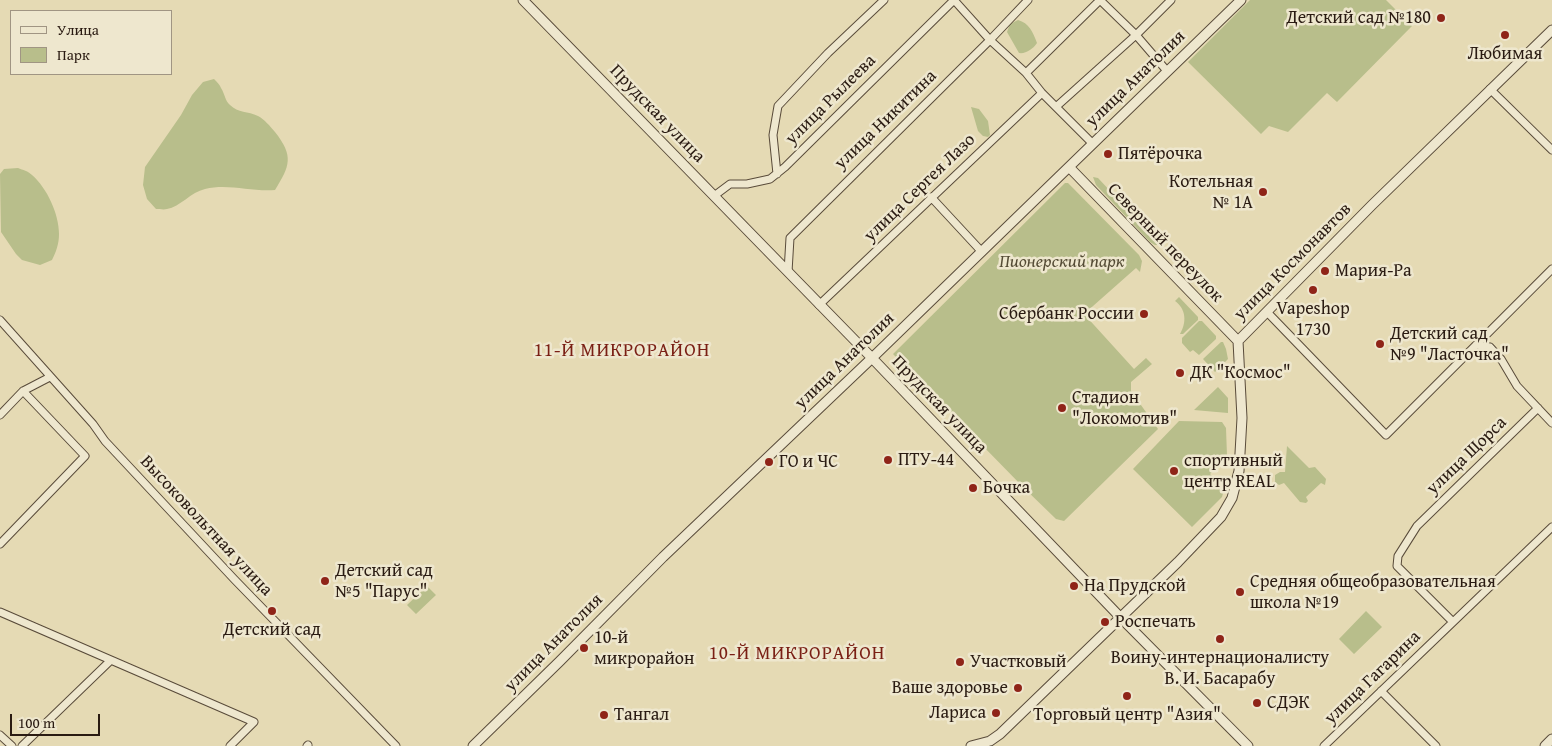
<!DOCTYPE html>
<meta charset="utf-8">
<style>
body{margin:0}
#map{position:relative;width:1552px;height:746px;overflow:hidden;background:#e5dab4;font-family:"Gentium Book Plus",serif}
canvas{display:block}
.legend{position:absolute;left:10px;top:10px;width:162px;height:65px;box-sizing:border-box;background:#eee7ce;border:1px solid #a09583;margin:0;padding:6px 9px;list-style:none;font-size:15px;color:#2a1b12}
.legend li{display:flex;align-items:center;gap:10px;height:25px}
.legend b{width:25px;border:1px solid #a09583}
.scale{position:absolute;left:10px;top:714px;width:90px;height:22px;box-sizing:border-box;border:2px solid #2a1b12;border-top:0;padding-left:6px;font-size:15px;line-height:18px;white-space:nowrap;color:#2a1b12;-webkit-text-stroke:4px #eee7ce;paint-order:stroke}
</style>
<div id="map">
<canvas width="1552" height="746"></canvas>
<ul class="legend">
<li><b style="height:6px;background:#eee7ce"></b>Улица</li>
<li><b style="height:14px;background:#b8be8b"></b>Парк</li>
</ul>
<div class="scale">100 m</div>
</div>
<script>
const g = document.querySelector('canvas').getContext('2d');
g.lineJoin = 'round';
function fill(path, color) { g.fillStyle = color; g.fill(path, 'evenodd'); }
function strokePath(path, color, width, dash) { g.strokeStyle = color; g.lineWidth = width; g.lineCap = dash ? 'butt' : 'round'; g.setLineDash(dash || []); g.stroke(path); }
function drawText(font, color, halo, rows, align = 'center') {
  g.font = font + ' "Gentium Book Plus",serif'; g.lineWidth = 5; g.setLineDash([]); g.textBaseline = 'middle'; g.strokeStyle = halo; g.fillStyle = color; for (const [text, x, y, turn = 0] of rows) {
    g.save(); g.translate(x, y); g.rotate((+turn || 0) * Math.PI / 180); g.textAlign = isNaN(turn) ? turn : align; if (halo) g.strokeText(text, 0, 0); g.fillText(text, 0, 0); g.restore();
  }
}
const green = new Path2D(`
 M1250 0H1386L1412 26 1337 102 1327 93 1288 132 1269 126 1261 134 1188 62Z
 M1018 20C1029 23 1033 32 1037 43 1033 49 1026 54 1019 53L1007 32 1010 24Z
 M214 79C217 82 220 85 221 88 225 94 225 101 230 105 238 113 248 111 258 116 264 119 270 126 275 132 294 156 290 166 275 190 251 192 228 183 205 189 191 192 180 207 167 209 164 210 159 209 156 209L147 199 143 185 145 167 181 115 192 95 203 82Z
 M971 107 979 109 988 121 990 135 988 137 983 136 978 131Z
 M18 168C23 170 28 171 32 175 47 188 59 214 59 234 59 244 56 252 52 260L40 265 22 260 16 254 1 232 0 174 4 169Z
 M1093 177 1098 178 1158 242 1157 245H1155L1150 242 1096 185Z
 M1065 183H1068L1139 255 1142 261 1140 272 1136 268 1084 314 1134 369 1146 358 1152 364 1131 382V391L1158 429 1064 521 1056 519 1023 487 893 354Z
 M1179 297 1198 317V320L1183 334H1180C1187 322 1186 309 1175 301Z
 M1199 321H1202L1216 336V339L1199 355 1193 350 1190 352 1182 343V338Z
 M1221 342H1223L1226 349 1228 359 1215 372 1203 359Z
 M1218 387 1228 398V413L1194 410Z
 M1179 421 1222 422 1226 428 1227 456 1210 474 1224 489 1222 497 1192 527 1133 469Z
 M1287 446 1309 468 1315 467 1326 479 1325 485 1321 483 1306 497 1308 501 1306 503 1300 502 1284 483 1279 485 1275 482V475L1280 472H1285Z
 M427 586 436 595 416 614 407 605Z
 M1366 611 1382 627 1354 654 1339 639Z`);
const minor = new Path2D(`
 M954 0 990 40 1026 73
 M1100 0 1136 35 1167 71
 M1490 89 1552 150
 M1057 106 1136 35 1171 0
 M1093 144 1042 93 1026 73 1100 0
 M777 174 773 135 778 106 828 53 884 0
 M714 196 730 184H747L770 179 785 167 954 0
 M931 197 982 252
 M788 272 790 238 990 40 1028 0
 M819 305 1042 93
 M1267 312 1386 435 1552 269
 M0 320 93 424 105 441 234 579 396 746
 M1476 345 1490 347 1501 359 1517 386 1552 423
 M23 391 50 377
 M0 415 23 391 85 456 0 544
 M0 612 254 722 230 746
 M1453 622 1397 566 1398 556 1417 526 1538 408
 M1381 691 1436 746
 M0 735 12 746
 M22 746 110 661
 M307 746 308 745
 M1324 746 1552 527`);
const tertiary = new Path2D(`
 M523 0 872 358 1121 618 1248 746
 M1069 167 1238 341
 M473 746 560 661 663 557 872 358 1241 0
 M971 746 990 741 1000 734 1178 562 1221 517 1232 498 1239 471 1242 418 1238 341 1372 205 1552 30
 M1545 746 1552 739`);
const markers = [
 [1441,18,5,"#8f2418"],
 [1505,35,5,"#8f2418"],
 [1108,154,5,"#8f2418"],
 [1263,192,5,"#8f2418"],
 [1325,271,5,"#8f2418"],
 [1313,290,5,"#8f2418"],
 [1144,314,5,"#8f2418"],
 [1380,344,5,"#8f2418"],
 [1180,373,5,"#8f2418"],
 [1062,408,5,"#8f2418"],
 [888,460,5,"#8f2418"],
 [769,462,5,"#8f2418"],
 [1174,471,5,"#8f2418"],
 [973,488,5,"#8f2418"],
 [325,581,5,"#8f2418"],
 [1074,586,5,"#8f2418"],
 [1240,592,5,"#8f2418"],
 [272,611,5,"#8f2418"],
 [1105,622,5,"#8f2418"],
 [1220,639,5,"#8f2418"],
 [584,648,5,"#8f2418"],
 [960,662,5,"#8f2418"],
 [1018,688,5,"#8f2418"],
 [1127,696,5,"#8f2418"],
 [1257,703,5,"#8f2418"],
 [996,713,5,"#8f2418"],
 [604,715,5,"#8f2418"]
];
const poiNames = [
 ["Детский сад №180",1431,18,"right"],
 ["Любимая",1505,54,"center"],
 ["Пятёрочка",1118,154],
 ["Котельная",1253,182,"right"],
 ["№ 1А",1253,203,"right"],
 ["Мария-Ра",1335,271],
 ["Vapeshop",1313,309,"center"],
 ["1730",1313,330,"center"],
 ["Сбербанк России",1134,314,"right"],
 ["Детский сад",1390,334],
 ["№9 \"Ласточка\"",1390,355],
 ["ДК \"Космос\"",1190,373],
 ["Стадион",1072,398],
 ["\"Локомотив\"",1072,419],
 ["ПТУ-44",898,460],
 ["спортивный",1184,461],
 ["центр REAL",1184,482],
 ["ГО и ЧС",779,462],
 ["Бочка",983,488],
 ["Детский сад",335,571],
 ["№5 \"Парус\"",335,592],
 ["Средняя общеобразовательная",1250,582],
 ["школа №19",1250,603],
 ["На Прудской",1084,586],
 ["Роспечать",1115,622],
 ["Детский сад",272,630,"center"],
 ["10-й",594,638],
 ["микрорайон",594,659],
 ["Воину-интернационалисту",1220,658,"center"],
 ["В. И. Басарабу",1220,679,"center"],
 ["Участковый",970,662],
 ["Ваше здоровье",1008,688,"right"],
 ["СДЭК",1267,703],
 ["Лариса",986,713,"right"],
 ["Тангал",614,715],
 ["Торговый центр \"Азия\"",1127,715,"center"]
];
const streetNames = [
 ["улица Анатолия",1136,79,-44],
 ["улица Рылеева",831,100,-45],
 ["Прудская улица",657,114,46],
 ["улица Никитина",886,120,-44],
 ["улица Сергея Лазо",920,188,-44],
 ["Северный переулок",1165,243,46],
 ["улица Космонавтов",1293,262,-45],
 ["улица Анатолия",845,361,-44],
 ["Прудская улица",939,405,46],
 ["улица Щорса",1467,456,-44],
 ["Высоковольтная улица",206,526,47],
 ["улица Анатолия",554,643,-45],
 ["улица Гагарина",1373,678,-44]
];
const parkNames = [
 ["Пионерский парк",1062,262]
];
const neighbourhoodNames = [
 ["11-Й МИКРОРАЙОН",622,351],
 ["10-Й МИКРОРАЙОН",797,654]
];
fill(green, '#b8be8b');
strokePath(minor, '#594b3a', 9);
strokePath(tertiary, '#594b3a', 11);
strokePath(minor, '#eee7ce', 7);
strokePath(tertiary, '#eee7ce', 9);
for (const [x, y, r, color] of markers) { const dot = new Path2D(); dot.arc(x, y, r, 0, 2 * Math.PI); g.fillStyle = color; g.fill(dot); strokePath(dot, '#eee7ce', 2); }
drawText('18px', '#2a1b12', '#eee7ce', poiNames, 'left');
drawText('18px', '#2a1b12', '#eee7ce', streetNames);
drawText('italic 18px', '#554c36', '#eee7ce', parkNames);
g.letterSpacing = '1px';
drawText('19px', '#7a1f14', '#eee7ce', neighbourhoodNames);
g.letterSpacing = '0px';
</script>
